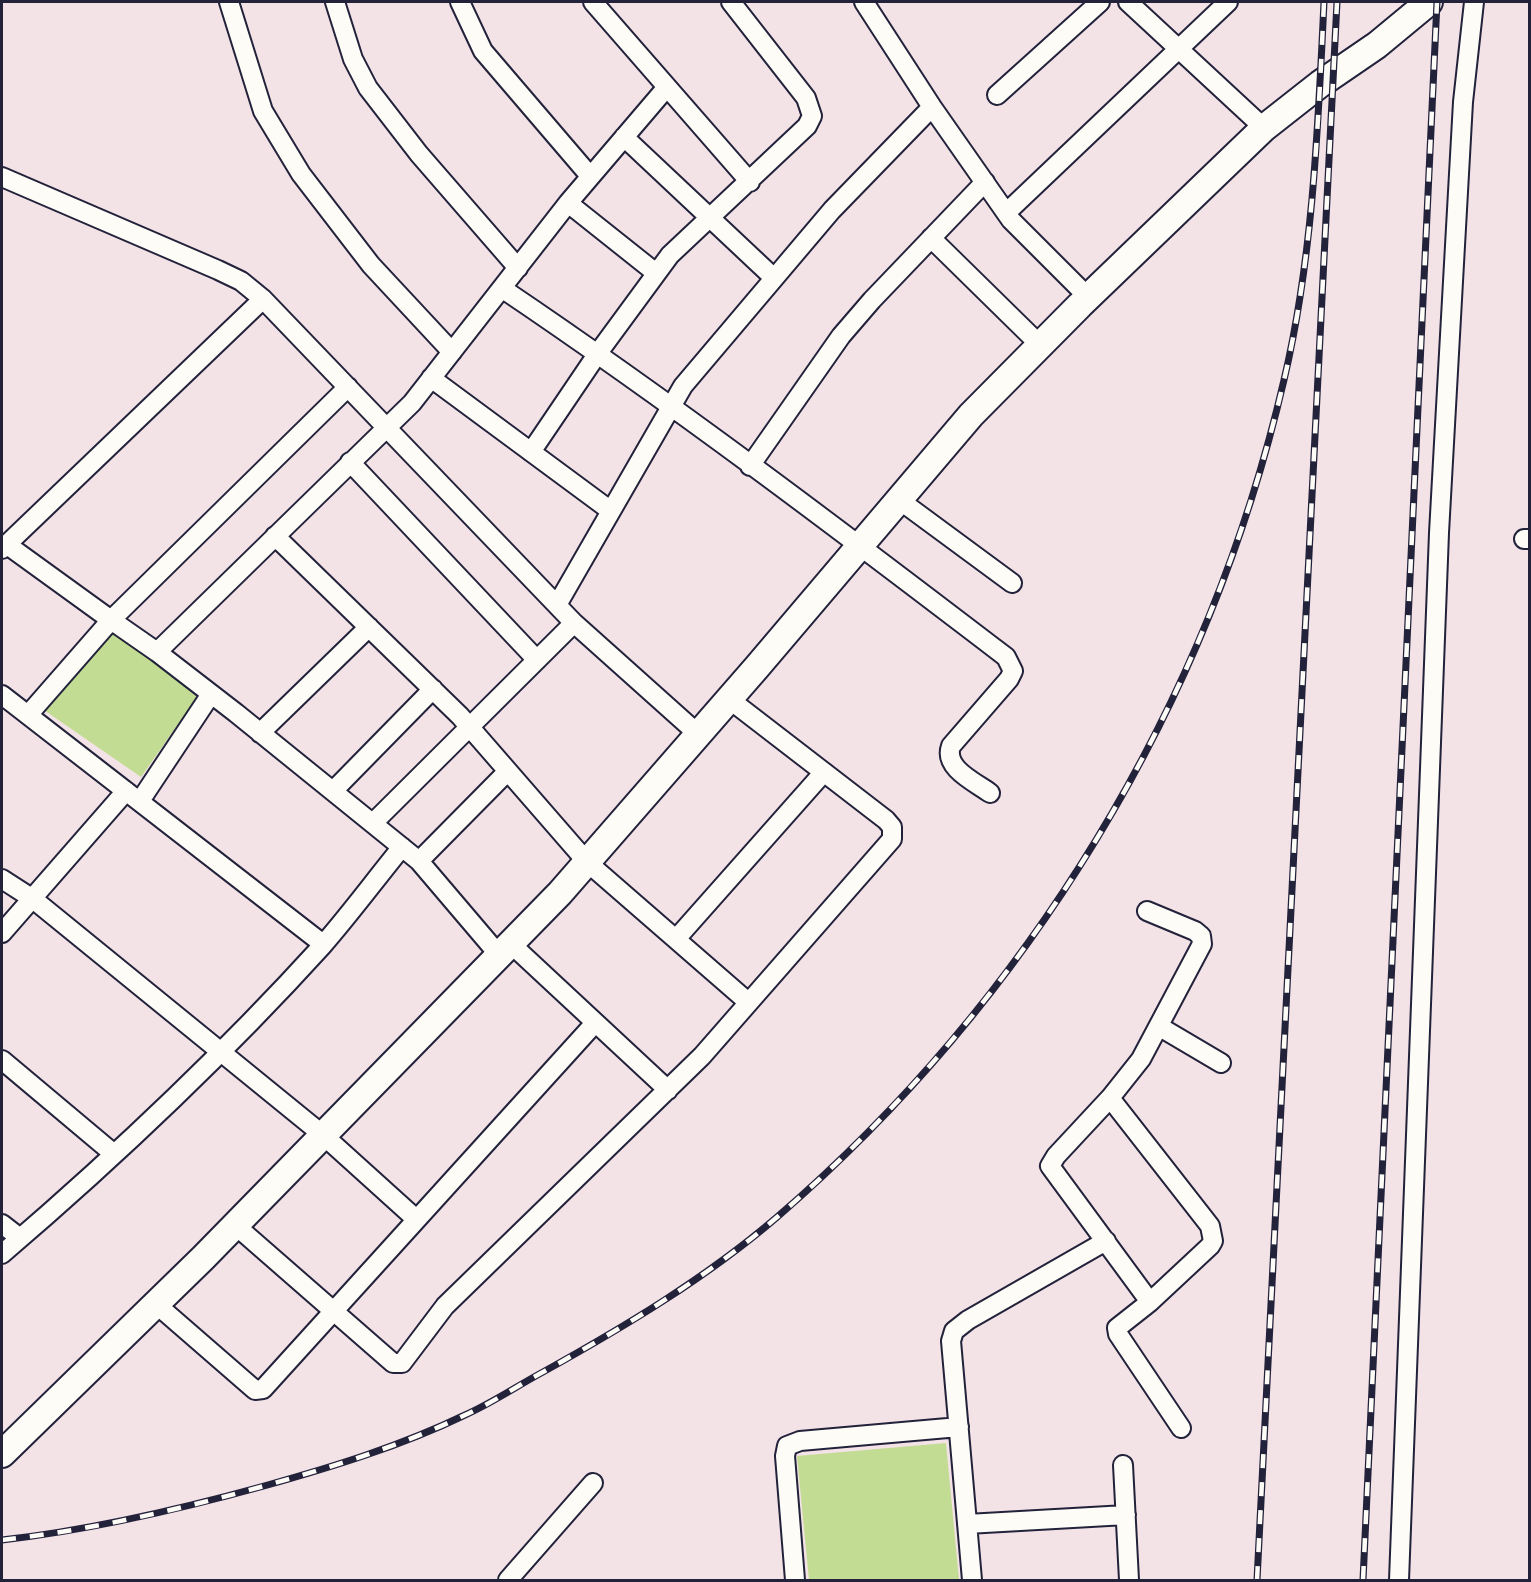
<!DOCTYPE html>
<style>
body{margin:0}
#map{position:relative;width:1531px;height:1582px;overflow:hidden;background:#f3e2e6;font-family:Dekko,sans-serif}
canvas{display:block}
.frame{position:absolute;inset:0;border:3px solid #22223b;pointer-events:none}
</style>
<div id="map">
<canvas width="1531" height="1582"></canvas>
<div class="frame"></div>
</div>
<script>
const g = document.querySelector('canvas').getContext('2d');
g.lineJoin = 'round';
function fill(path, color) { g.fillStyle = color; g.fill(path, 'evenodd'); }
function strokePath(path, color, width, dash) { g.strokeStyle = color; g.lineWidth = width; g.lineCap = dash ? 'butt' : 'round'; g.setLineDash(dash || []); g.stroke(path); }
const green = new Path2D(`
 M113 624 197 697 141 777 41 708Z
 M946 1443 959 1580H809L797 1456Z`);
const street = new Path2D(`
 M229 2 263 111 301 174 371 265 452 352
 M335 2 353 59 368 88 419 154 518 268
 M460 2 483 51 590 176
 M593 2 750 182
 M864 2 932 107 1011 220 1088 297
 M1128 2 1264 128
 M997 95 1100 2
 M624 137 774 278
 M2 177 218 270 241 281 263 299 574 623 698 734
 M568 203 656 273
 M1006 213 1228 2
 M931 238 1040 345
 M503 289C675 405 841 531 1006 657L1013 671 1009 679 951 746C943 768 975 782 990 793
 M431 378 611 511
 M531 452 598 353 670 255 807 126 812 116 806 98 731 2
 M350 462 537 660
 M750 466 841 336 872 300 985 182
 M898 499 1012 583
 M275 536 460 716 587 862 748 1002
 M1524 539H1530
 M6 544 111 620 348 387
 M2 549 263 299
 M557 605 683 386 832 210 932 107
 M157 652 412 403 568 203 667 87
 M2 695 323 944
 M28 715 111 620 157 652 236 713 419 861 499 955
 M260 733 369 627
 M333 791 433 689
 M140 801 211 694
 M373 823 574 623
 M419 861 508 771
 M2 879 33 899 323 1135 416 1219
 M1147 911 1195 931 1201 936 1202 944 1141 1059 1110 1098 1056 1156 1050 1166 1150 1302
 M2 933 126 791
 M676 939 824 772
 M510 943 668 1090
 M1160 1027 1221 1063
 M2 1060 114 1154
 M1110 1098 1210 1226 1213 1241 1210 1246 1150 1302 1117 1328 1118 1334 1181 1428
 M2 1224 20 1238
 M235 1225 393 1363H402L445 1306 702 1056 892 839V827L886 820 729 699
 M2 1254C114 1158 222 1056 322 946 350 914 375 880 402 847
 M156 1304 255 1390 263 1389 595 1023
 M1123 1465 1129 1580
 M967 1524 1126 1515
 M508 1580 593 1483
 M795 1580 785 1456 787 1446 800 1441 959 1427
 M972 1580 951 1341 954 1331 968 1320 1106 1241
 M1399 1580 1439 533 1463 102 1474 2`);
const secondary = new Path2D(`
 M2 1454 203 1258 560 893 757 667 971 415 1080 305 1264 128 1320 84 1377 45 1429 2`);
const rail = new Path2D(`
 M2 1540C91 1530 177 1510 264 1486 332 1467 401 1446 465 1415 492 1403 517 1386 543 1372 624 1327 706 1278 776 1218 1029 1000 1209 704 1284 380 1313 257 1318 127 1324 2
 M1257 1580 1337 2
 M1363 1580 1437 2`);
fill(green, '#c3dc93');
strokePath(street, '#22223b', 22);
strokePath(secondary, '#22223b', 30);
strokePath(street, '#fdfcf7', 18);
strokePath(secondary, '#fdfcf7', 26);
strokePath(rail, '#22223b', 7);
strokePath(rail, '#fdfcf7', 4.5, [14]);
</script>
